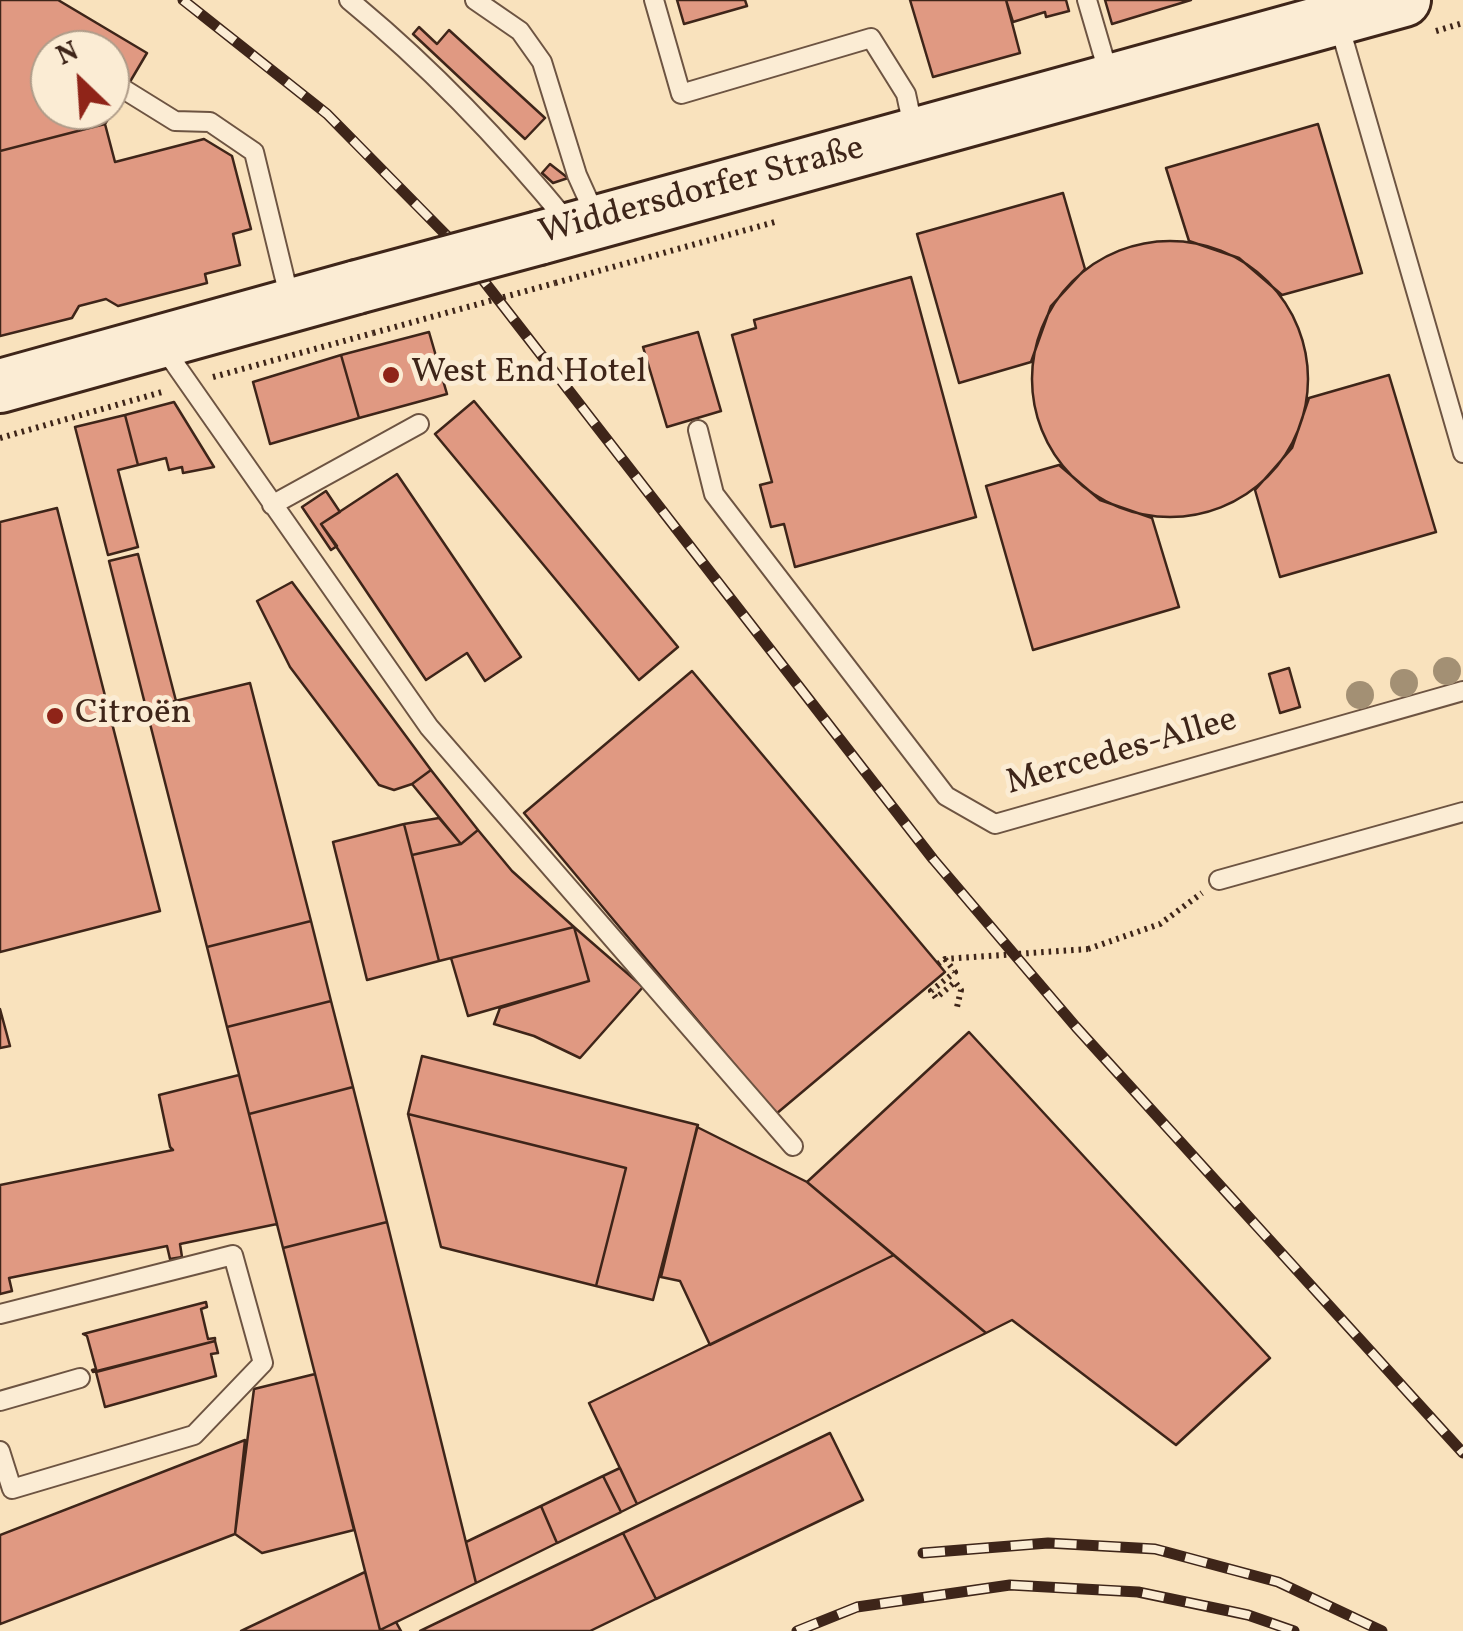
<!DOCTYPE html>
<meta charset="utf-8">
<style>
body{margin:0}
#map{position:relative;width:1463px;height:1631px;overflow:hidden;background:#f9e2bd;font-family:Vollkorn,serif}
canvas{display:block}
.north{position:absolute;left:30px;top:30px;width:100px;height:100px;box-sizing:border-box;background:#fbecd4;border:2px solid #af9c89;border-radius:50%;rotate:335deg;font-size:28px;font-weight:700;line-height:40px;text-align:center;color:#3e2519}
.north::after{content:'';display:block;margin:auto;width:35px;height:45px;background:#8f2418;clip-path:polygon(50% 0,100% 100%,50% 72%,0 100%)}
</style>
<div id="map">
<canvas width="1463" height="1631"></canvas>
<div class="north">N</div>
</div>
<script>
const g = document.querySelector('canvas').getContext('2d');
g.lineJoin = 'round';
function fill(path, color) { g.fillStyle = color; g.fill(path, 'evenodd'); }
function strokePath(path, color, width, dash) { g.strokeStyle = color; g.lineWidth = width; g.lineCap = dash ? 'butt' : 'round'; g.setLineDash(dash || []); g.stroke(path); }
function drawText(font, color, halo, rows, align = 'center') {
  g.font = font + ' Vollkorn,serif'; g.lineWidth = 10; g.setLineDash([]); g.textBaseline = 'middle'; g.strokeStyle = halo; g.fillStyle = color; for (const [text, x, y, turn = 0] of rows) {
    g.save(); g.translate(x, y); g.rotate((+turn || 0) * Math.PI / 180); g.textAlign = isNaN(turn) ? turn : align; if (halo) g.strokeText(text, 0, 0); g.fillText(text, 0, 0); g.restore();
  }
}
const building = new Path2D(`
 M0 0H58L147 53 105 124 0 151ZM50 50H110V110H50Z
 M677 0H745L747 6 684 24Z
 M910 0H1006L1020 53 933 77Z
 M1006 0H1066L1069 11 1046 17 1045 12 1013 22Z
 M1105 0H1191L1112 24Z
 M419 27 437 44 449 30 545 118 525 139 413 34Z
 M105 124 115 162 204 139 232 156 251 229 233 234 240 265 205 274 207 283 118 306 106 299 79 306 72 318 0 336V151Z
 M1318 124 1362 273 1282 295 1239 258 1189 241 1166 168Z
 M550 164 568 178 553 183 542 173Z
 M1063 193 1085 269 1051 306 1031 362 959 383 917 234Z
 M1032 379a138 138 0 1 1 276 0a138 138 0 1 1-276 0Z
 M911 277 976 517 795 567 784 524 771 527 760 485 772 482 732 335 756 328 754 320Z
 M429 332 447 394 359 418 341 355Z
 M698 332 721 411 667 427 643 347Z
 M341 355 359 418 270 444 253 382Z
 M1389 375 1436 532 1280 577 1255 490 1292 448 1309 398Z
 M474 401 678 647 639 680 435 434Z
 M174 402 214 467 183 473 182 467 169 470 166 458 138 465 125 415Z
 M125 415 138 465 118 470 138 547 108 555 75 427Z
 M1059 465 1100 500 1152 518 1179 607 1033 650 986 486Z
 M397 474 521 657 485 681 467 653 426 680 321 524Z
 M326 491 340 512 321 524 337 546 331 550 302 507Z
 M57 508 160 911 0 952V522Z
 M138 554 176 701 146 708 109 561Z
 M292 582 431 770 412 784 394 790 379 785 290 667 257 601Z
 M1289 668 1300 707 1280 713 1269 674Z
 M692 671 945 972 776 1114 524 813Z
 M250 683 311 921 207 947 146 708Z
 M431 770 478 830 461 844 412 784Z
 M439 818 461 844 412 855 404 824Z
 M404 824 439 961 367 980 333 842Z
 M478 830 512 871 574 927 439 961 412 855 461 844Z
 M311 921 331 1001 227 1027 207 947Z
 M574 927 643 987 580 1058 534 1036 494 1024 500 1008 589 981Z
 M574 927 589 981 468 1016 451 958Z
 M331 1001 353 1087 249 1114 227 1027Z
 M0 1009 10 1046 0 1048Z
 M969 1032 1270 1358 1176 1445 1012 1320 986 1333 807 1182Z
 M422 1056 698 1125 653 1300 596 1286 626 1168 408 1114Z
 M239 1075 277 1224 180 1244 182 1257 170 1259 167 1246 9 1278 12 1291 0 1294V1185L173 1150 170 1147 159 1095Z
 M353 1087 387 1222 283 1248 249 1114Z
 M408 1114 626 1168 596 1286 441 1247Z
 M697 1127 807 1182 894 1255 710 1345 680 1281 661 1277Z
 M387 1222 476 1583 380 1630 283 1248Z
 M894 1255 986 1333 637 1504 589 1403Z
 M206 1302 207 1307 201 1309 208 1339 215 1338V1341L93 1372 92 1370 96 1369 87 1336 83 1334Z
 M215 1341 218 1353 211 1354 216 1376 105 1407 96 1372Z
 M315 1374 354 1530 262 1553 235 1534 254 1389Z
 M830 1433 863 1500 656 1599 623 1533Z
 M245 1440 235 1534 0 1624V1535Z
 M620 1468 637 1504 621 1512 603 1476Z
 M603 1476 621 1512 557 1543 541 1506Z
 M541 1506 557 1543 476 1583 466 1542Z
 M623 1533 656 1599 590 1631H420Z
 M365 1572 380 1630 396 1622 401 1631H241Z`);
const path = new Path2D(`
 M1436 31 1463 23
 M555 283 775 222
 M213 377 373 333
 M0 438 162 392
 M1088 949 1160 924 1202 893
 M945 959 955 972 931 991 936 998 955 982 961 990 957 1007`);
const service = new Path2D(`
 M349 0C431 67 503 143 570 225
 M475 0 520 31 542 62 577 175 596 217
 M654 0 681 94 871 38 906 94 914 131
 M1087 0 1109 75
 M1338 21 1463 453
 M125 90 175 121 210 122 254 152 290 300
 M163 347 429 727 793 1146
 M698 430 714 494 946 796 995 824 1463 691
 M272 505 419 424
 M1219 880 1463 812
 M0 1314 233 1255 263 1363 194 1435 12 1489 0 1451
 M0 1401 80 1378`);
const secondary = new Path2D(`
 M539 238 1404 0
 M0 386 357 287`);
const rail = new Path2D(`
 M183 0 327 114 455 244 933 859 1076 1027 1463 1453
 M923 1553 1048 1543 1155 1549 1278 1582 1382 1631
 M797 1631 857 1607 1010 1585 1138 1592 1248 1615 1294 1631`);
const pathBridge = new Path2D(`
 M373 333 555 283
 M938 964 945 959 1088 949`);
const secondaryBridge = new Path2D(`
 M357 287 539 238`);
const trees = [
 [1447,671],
 [1404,683],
 [1360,695]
];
const markers = [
 [391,375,10,"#8f2418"],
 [55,716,10,"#8f2418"]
];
const streetNames = [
 ["Widdersdorfer Straße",702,193,-15],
 ["Mercedes-Allee",1122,754,-16]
];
const poiNames = [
 ["West End Hotel",411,375],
 ["Citroën",75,716]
];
fill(building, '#e09982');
strokePath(building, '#3e2519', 2.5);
strokePath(service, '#6d5442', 22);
strokePath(secondary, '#3e2519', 58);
strokePath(path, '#3e2519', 6, [2.5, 5]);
strokePath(service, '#fbecd4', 18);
strokePath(secondary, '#fbecd4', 52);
strokePath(rail, '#3e2519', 11);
strokePath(rail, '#fbecd4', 8, [22]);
strokePath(secondaryBridge, '#3e2519', 58, []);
strokePath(pathBridge, '#3e2519', 6, [2.5, 5]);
strokePath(secondaryBridge, '#fbecd4', 52);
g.fillStyle = '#a39074';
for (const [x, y] of trees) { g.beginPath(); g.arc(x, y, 14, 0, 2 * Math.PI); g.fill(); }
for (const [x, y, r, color] of markers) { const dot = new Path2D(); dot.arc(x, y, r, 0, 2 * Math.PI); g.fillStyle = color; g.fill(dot); strokePath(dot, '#fbecd4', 4); }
drawText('35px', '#3e2519', '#fbecd4', streetNames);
drawText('35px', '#3e2519', '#fbecd4', poiNames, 'left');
</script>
